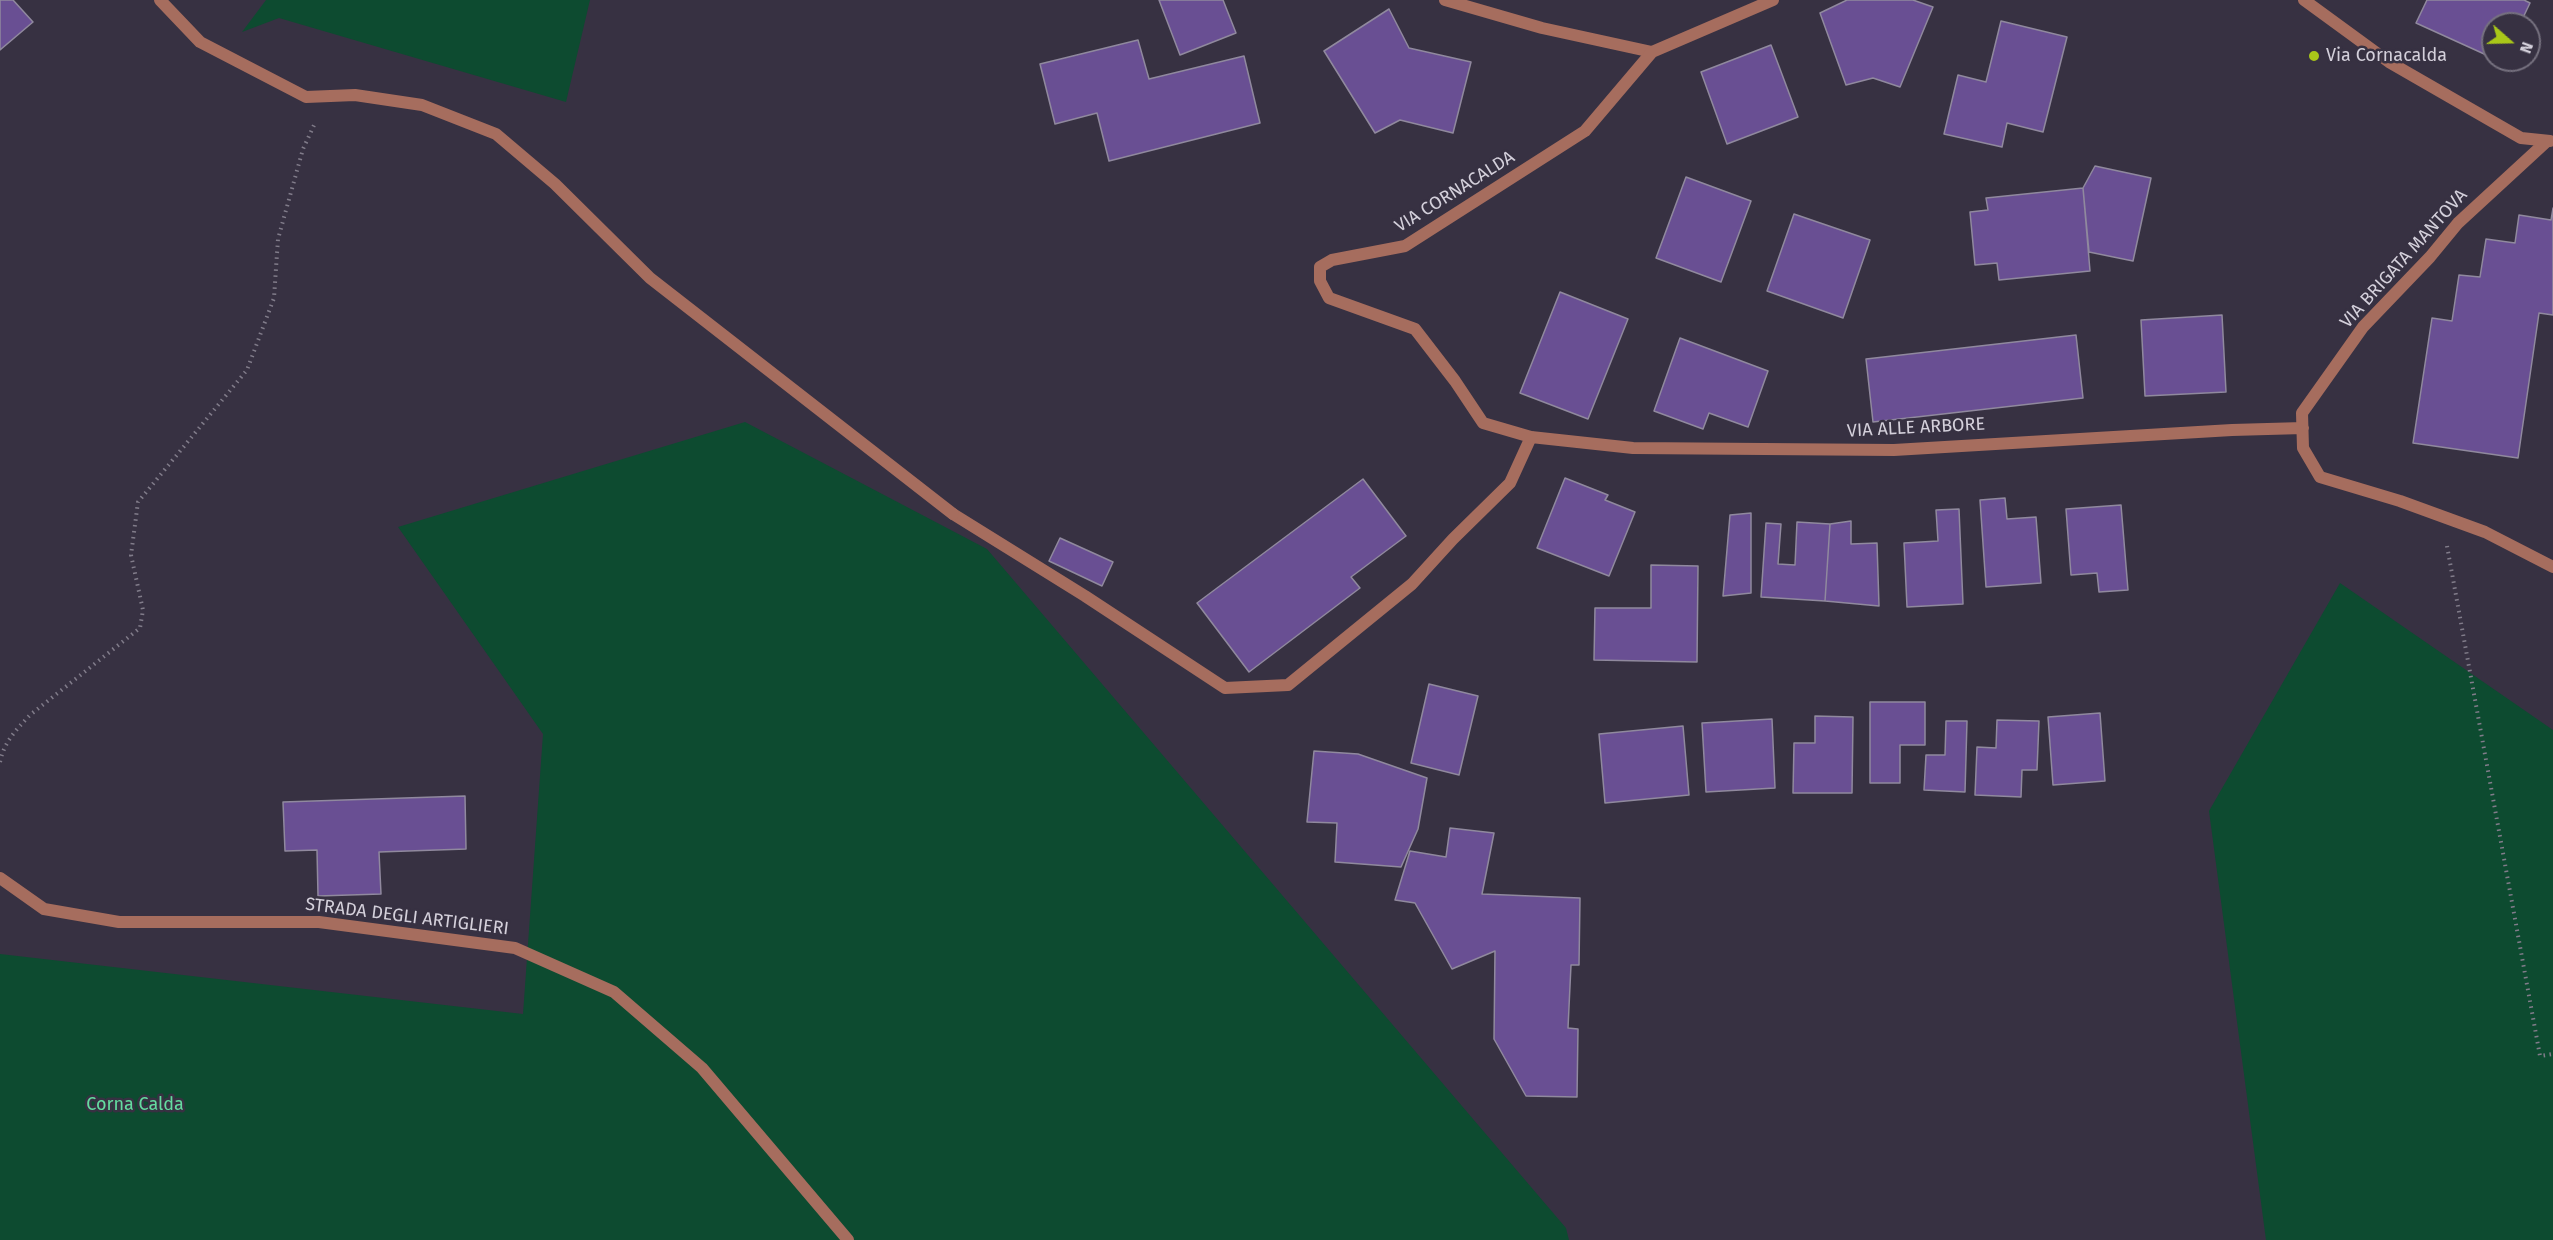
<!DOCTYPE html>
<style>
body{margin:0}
#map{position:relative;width:2553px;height:1240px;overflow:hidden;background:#373142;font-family:"Fira Sans",sans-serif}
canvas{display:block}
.north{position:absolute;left:2481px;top:12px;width:60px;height:60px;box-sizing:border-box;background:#373142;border:2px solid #76717f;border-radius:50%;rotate:110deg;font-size:16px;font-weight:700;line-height:24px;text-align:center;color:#d4d0db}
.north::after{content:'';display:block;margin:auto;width:21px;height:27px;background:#a9c719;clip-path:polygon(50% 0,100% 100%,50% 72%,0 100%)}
</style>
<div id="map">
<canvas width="2553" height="1240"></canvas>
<div class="north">N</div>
</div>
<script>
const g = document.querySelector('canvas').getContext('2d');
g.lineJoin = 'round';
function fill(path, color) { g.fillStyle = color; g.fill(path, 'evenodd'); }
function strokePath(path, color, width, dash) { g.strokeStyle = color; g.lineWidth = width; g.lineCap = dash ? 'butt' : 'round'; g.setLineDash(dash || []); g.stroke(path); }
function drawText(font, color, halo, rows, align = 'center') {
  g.font = font + ' "Fira Sans",sans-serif'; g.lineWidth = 5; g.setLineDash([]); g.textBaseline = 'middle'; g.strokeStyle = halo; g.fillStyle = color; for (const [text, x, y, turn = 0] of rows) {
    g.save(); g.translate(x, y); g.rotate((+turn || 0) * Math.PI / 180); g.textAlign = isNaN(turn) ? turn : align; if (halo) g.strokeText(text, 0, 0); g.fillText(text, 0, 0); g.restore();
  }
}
const green = new Path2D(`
 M266 0H590L566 102 279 18 242 32Z
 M745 422 987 549 1566 1228 1569 1240H0V954L523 1014 543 734 398 527Z
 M2340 583 2553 730V1240H2266L2209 811Z`);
const building = new Path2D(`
 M0 0H13L33 22 0 50Z
 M1159 0H1223L1236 33 1180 55Z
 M1847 0H1913L1933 7 1900 87 1873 78 1846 85 1820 13Z
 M2427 0H2524L2530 3 2520 24H2493V58L2416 23Z
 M1389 9 1409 48 1471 62 1453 133 1400 120 1375 133 1324 51Z
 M2001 21 2067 37 2043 132 2007 123 2002 147 1944 134 1958 75 1986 82Z
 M1138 40 1149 79 1244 56 1260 123 1109 161 1097 113 1055 124 1040 64Z
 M1771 45 1798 117 1727 144 1701 72Z
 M2095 166 2151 178 2133 261 2089 252 2083 188Z
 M1686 177 1751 201 1721 282 1656 258Z
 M2083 188 2090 271 1999 280 1997 263 1975 265 1970 212 1988 210 1986 198Z
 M2553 208V315L2539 313 2518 458 2413 443 2432 318 2452 321 2459 275 2480 277 2486 239 2515 243 2519 215 2551 220Z
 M1794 214 1870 240 1843 318 1767 291Z
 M1560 292 1628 319 1588 419 1520 393Z
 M2222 315 2226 392 2145 396 2141 320Z
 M2076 335 2083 398 1873 422 1866 359Z
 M1680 338 1768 371 1748 427 1709 413 1703 429 1654 411Z
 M1565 478 1608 495 1605 500 1635 512 1609 576 1537 548Z
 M1363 479 1406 536 1351 577 1360 588 1249 672 1197 603Z
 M2005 498 2007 519 2036 517 2041 583 1986 587 1980 500Z
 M2121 505 2128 590 2099 592 2097 573 2071 575 2066 509Z
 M1959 509 1963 604 1907 607 1904 543 1938 541 1936 510Z
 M1751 513V593L1723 596 1730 515Z
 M1851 521V544L1877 543 1879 606 1825 601 1830 524Z
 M1797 522 1830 524 1825 601 1761 597 1766 523 1781 524 1778 564 1795 565Z
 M1060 538 1113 562 1102 586 1049 561Z
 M1651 565 1698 566 1697 662 1594 660 1595 608H1651Z
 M1429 684 1478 696 1459 775 1411 763Z
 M1870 702H1925V745H1900V783H1870Z
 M2100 713 2105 781 2053 785 2048 717Z
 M1815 716 1853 717 1852 793H1793L1794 743H1815Z
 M1772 719 1775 788 1706 792 1702 723Z
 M1997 720 2039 721 2037 770H2022L2021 797 1975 795 1977 747 1996 748Z
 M1946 721H1967L1965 792 1924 790 1926 755H1945Z
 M1683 726 1689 795 1605 803 1599 734Z
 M1314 751 1358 754 1427 778 1418 829 1401 867 1335 862 1337 823 1307 822Z
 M465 796 466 849 379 852 381 894 318 896 317 850 285 851 283 802Z
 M1450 828 1494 833 1482 894 1580 898 1579 965H1571L1568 1028 1578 1029 1577 1097 1526 1096 1494 1039 1495 951 1452 969 1415 903 1395 900 1410 851 1446 857Z`);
const path = new Path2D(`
 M2447 546 2540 1056 2553 1054
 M0 762C4 742 16 730 30 715L140 628 143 610 131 555 138 502 247 370 274 298 278 239 303 149 315 123`);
const service = new Path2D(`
 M1445 0 1542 28 1652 52
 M953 514 1085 596 1225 688 1288 685 1412 584 1453 539 1510 483 1531 437`);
const minor = new Path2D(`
 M160 0 200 42 306 97 355 95 422 105 496 134 555 184 650 278 953 514
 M1773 0 1652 52 1585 131 1405 246 1332 260 1320 267V281L1329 298 1415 329 1455 381 1483 423 1531 437 1633 448 1894 450 2232 430 2303 428
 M2304 0 2389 62 2521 138 2550 141
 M2546 142 2458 223 2430 257 2363 327 2302 413 2303 448 2320 477 2400 501 2485 532 2553 567
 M0 878 44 909 119 922H319L515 948 614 992 702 1068 848 1240`);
const markers = [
 [2314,56,6,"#a9c719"]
];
const poiNames = [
 ["Via Cornacalda",2326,56]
];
const streetNames = [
 ["VIA CORNACALDA",1455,192,-32],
 ["VIA BRIGATA MANTOVA",2404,259,-48],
 ["VIA ALLE ARBORE",1916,428,-3],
 ["STRADA DEGLI ARTIGLIERI",407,917,7]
];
const parkNames = [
 ["Corna Calda",135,1105]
];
fill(green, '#0d4b30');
fill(building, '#694f93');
strokePath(building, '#90899e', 1.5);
strokePath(path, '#817c8a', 4, [1.5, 4.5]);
strokePath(service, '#a66d5e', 12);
strokePath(minor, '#a66d5e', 12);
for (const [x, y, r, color] of markers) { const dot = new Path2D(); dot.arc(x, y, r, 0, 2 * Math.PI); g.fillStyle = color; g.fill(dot); strokePath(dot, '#373142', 2); }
drawText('18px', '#d4d0db', '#373142', poiNames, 'left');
drawText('18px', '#d4d0db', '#373142', streetNames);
drawText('18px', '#64dca0', '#373142', parkNames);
</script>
